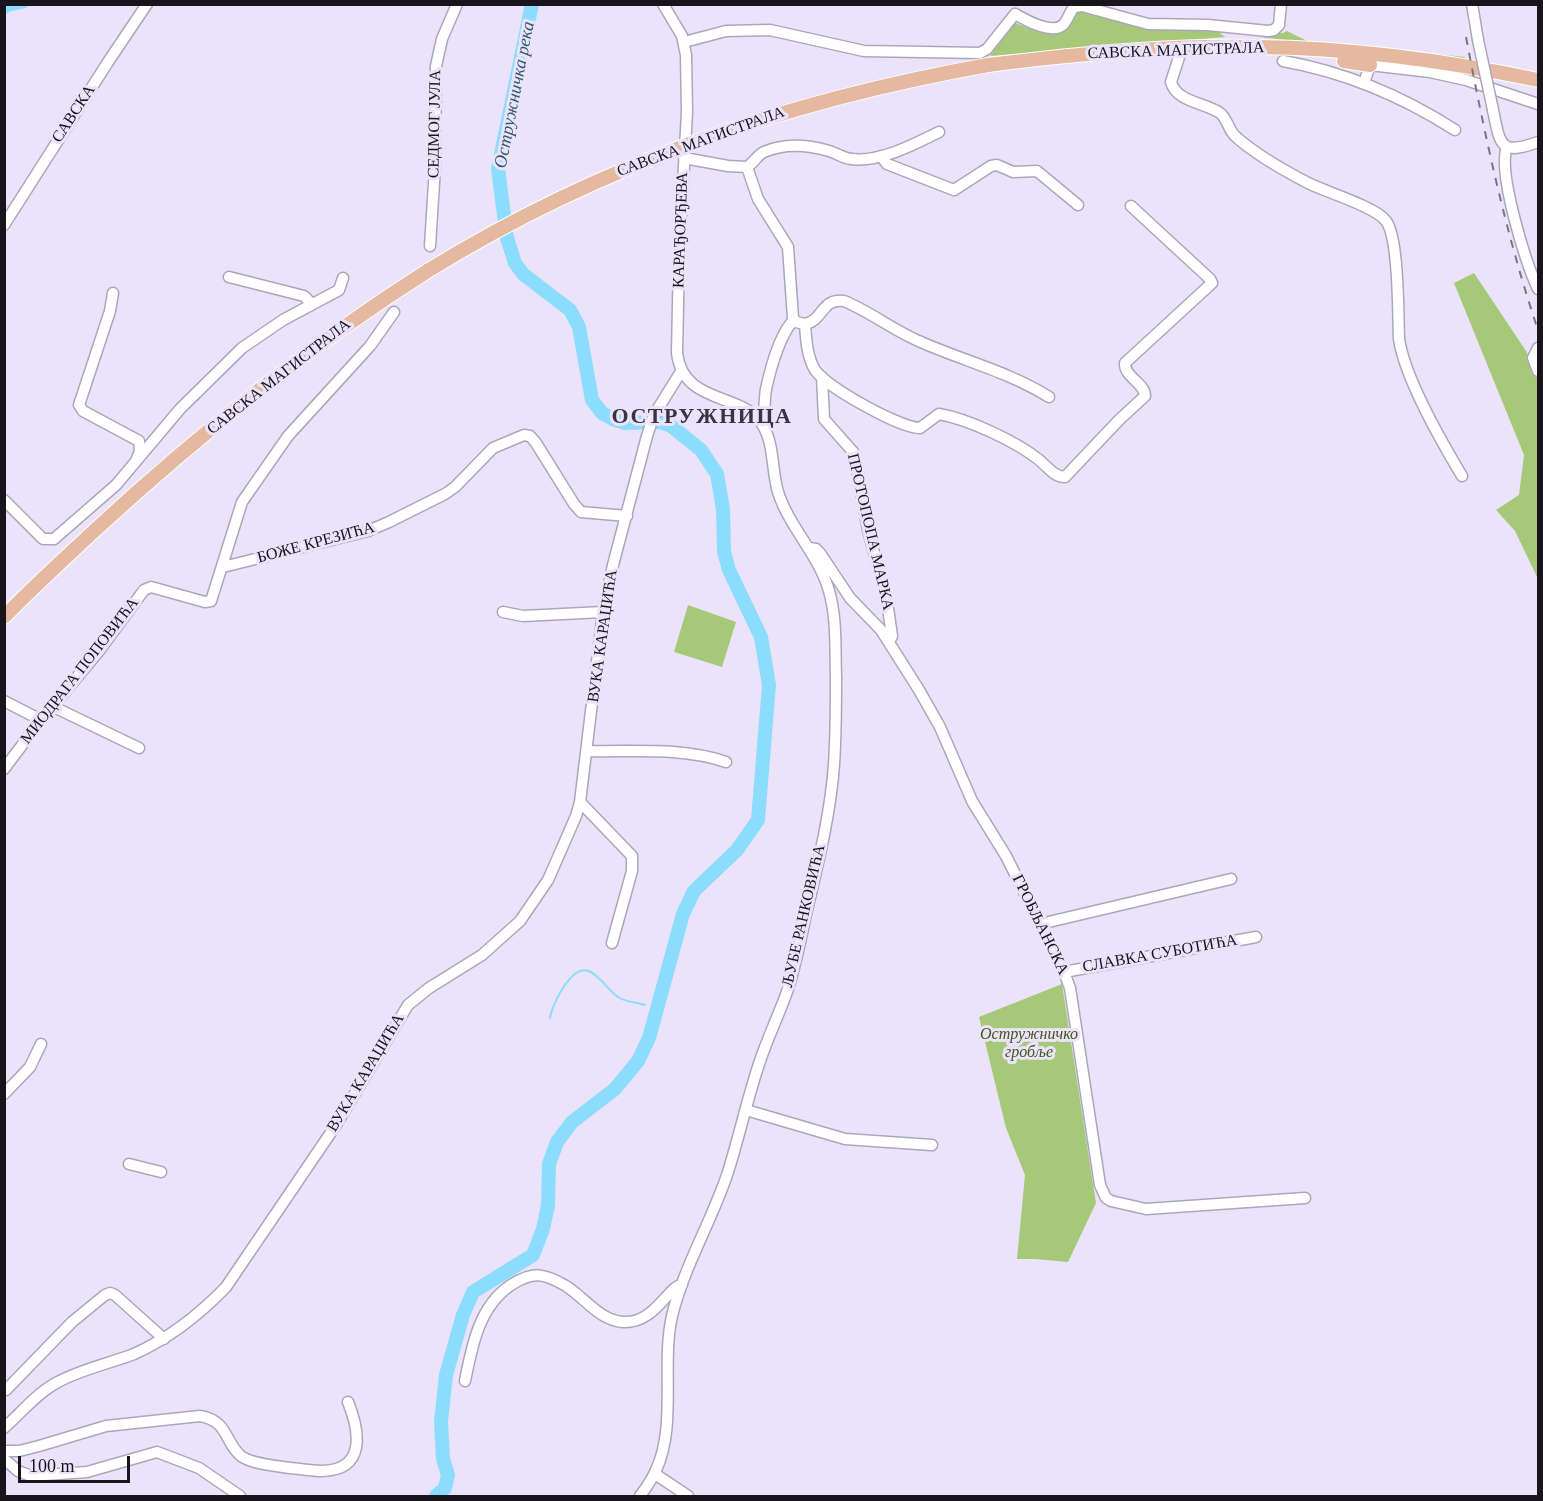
<!DOCTYPE html>
<meta charset="utf-8">
<style>
body{margin:0}
#map{position:relative;width:1543px;height:1501px;overflow:hidden;background:#ebe3fa;font-family:"Times New Roman",serif}
canvas{display:block}
.frame{position:absolute;inset:0;border:6px solid #17141c;pointer-events:none}
.scale{position:absolute;left:18px;top:1456px;width:112px;height:27px;box-sizing:border-box;border:3px solid #17141c;border-top:0;padding-left:8px;font-size:18px;line-height:21px;white-space:nowrap;color:#17141c;-webkit-text-stroke:4px #ebe3fa;paint-order:stroke}
</style>
<div id="map">
<canvas width="1543" height="1501"></canvas>
<div class="frame"></div>
<div class="scale">100 m</div>
</div>
<script>
const g = document.querySelector('canvas').getContext('2d');
g.lineJoin = 'round';
function fill(path, color) { g.fillStyle = color; g.fill(path, 'evenodd'); }
function strokePath(path, color, width, dash) { g.strokeStyle = color; g.lineWidth = width; g.lineCap = dash ? 'butt' : 'round'; g.setLineDash(dash || []); g.stroke(path); }
function drawText(font, color, halo, rows, align = 'center') {
  g.font = font + ' "Times New Roman",serif'; g.lineWidth = 6; g.setLineDash([]); g.textBaseline = 'middle'; g.strokeStyle = halo; g.fillStyle = color; for (const [text, x, y, turn = 0] of rows) {
    g.save(); g.translate(x, y); g.rotate((+turn || 0) * Math.PI / 180); g.textAlign = isNaN(turn) ? turn : align; if (halo) g.strokeText(text, 0, 0); g.fillText(text, 0, 0); g.restore();
  }
}
const green = new Path2D(`
 M1082 8 1147 30H1216L1225 37 990 56 1013 22 1036 31 1040 29 1063 32 1073 16Z
 M1287 31 1307 41 1465 57 1466 61 1260 37V32L1283 33Z
 M1474 273 1526 351 1538 377V579L1515 531 1496 510 1519 495 1524 455 1454 283Z
 M688 605 736 622 722 667 674 652Z
 M1062 984 1096 1203 1068 1262 1035 1259H1017L1025 1175 1006 1128 979 1017Z`);
const water = new Path2D(`
 M5 4H31V5C21 11 13 9 5 14Z`);
const stream = new Path2D(`
 M550 1018C552 1005 571 964 589 971 600 976 608 990 618 997 625 1002 636 1002 645 1005`);
const river = new Path2D(`
 M436 1496 445 1488 448 1475 443 1459 441 1421 446 1375 463 1315 473 1292 533 1255 543 1229 548 1205 549 1164 557 1142 572 1122 615 1089 638 1061 649 1038 683 914 694 891 737 850 758 820 769 685 761 637 729 570 724 552 723 509 717 474 701 450 671 426 660 422 625 423 613 419 602 413 592 400 579 327 570 310 523 274 515 263 507 238 498 169 532 4`);
const minor = new Path2D(`
 M1472 4 1478 40
 M684 42 726 31 770 30 864 51 980 53 987 49 1015 14C1026 20 1051 35 1063 25 1068 20 1069 13 1074 7L1082 6 1148 24 1208 25 1268 31 1274 30 1279 25 1281 4
 M1182 48 1171 82C1176 102 1206 103 1220 113 1227 118 1228 129 1235 136 1256 155 1283 170 1308 183 1326 192 1376 207 1386 221 1399 238 1398 315 1399 339 1405 379 1441 441 1462 476
 M1283 61C1345 72 1402 96 1455 130
 M1364 83 1370 65 1430 72 1466 80 1538 104
 M1493 110C1500 145 1500 156 1538 142
 M1507 147C1497 172 1526 263 1538 289
 M881 156 887 164 954 190 991 166 997 165 1013 172 1037 171 1078 205
 M684 158 728 166 747 167C754 163 757 155 764 152 785 143 808 145 829 151 836 153 843 158 851 159 879 163 915 144 939 132
 M747 167 758 199 788 247 793 318 796 322 805 324
 M4 225 108 62 147 4
 M430 246 435 167 436 66 442 39 457 4
 M229 277 304 296 309 301 310 306
 M113 293 110 311 79 405 83 411 139 441 140 451 136 461
 M805 324C806 339 807 357 815 370 826 387 900 428 920 428L939 414C968 419 1015 441 1038 459 1047 466 1054 477 1065 477L1119 420 1145 396C1145 383 1124 377 1125 363L1212 283 1210 279 1131 206
 M805 324C824 320 821 298 844 301 871 312 894 331 921 342 964 361 1009 372 1049 397
 M1538 348 1533 358 1538 371
 M822 377 824 419 854 453 868 530 887 601 892 636 889 642
 M760 421C766 413 764 400 766 389 770 371 780 333 794 320
 M4 500 43 539H54L116 485 180 409 242 348 283 320 339 290 343 278
 M809 548 816 549 820 553 850 598 881 630 919 690 940 727 972 801 1006 856 1064 972 1070 988 1100 1185 1106 1198 1111 1201 1146 1209 1305 1198
 M223 567 368 531 389 522 445 494 455 487 493 448 524 435 530 436 536 443 574 504 581 512 627 516
 M503 612 523 616 603 612
 M4 701 41 720
 M51 708 58 709 139 748
 M587 751C634 752 681 747 726 762
 M4 769 41 720 99 651 144 590 151 587 205 602 211 601 242 502 288 436 370 346 394 312
 M580 802 632 856V871L612 943
 M1040 924 1231 879
 M1064 972 1256 937
 M4 1094 30 1067 41 1044
 M746 1110 845 1139 932 1145
 M129 1164 161 1172
 M465 1381C472 1346 479 1306 511 1285 533 1271 544 1273 566 1286 585 1298 599 1320 623 1322 655 1324 669 1285 682 1285
 M6 1390 72 1322 105 1295 110 1293 115 1295 164 1339
 M4 1428C21 1413 36 1394 56 1383 81 1369 108 1364 134 1354 170 1338 199 1315 226 1287L336 1125 408 1005 429 988 482 955 520 921 548 880 576 816 580 802 603 612 613 565 647 436 654 415 682 370
 M4 1451H19L39 1446 106 1426 200 1416C229 1421 224 1442 241 1456 251 1464 278 1466 290 1468 301 1469 312 1471 322 1471 366 1470 360 1432 348 1402
 M4 1459 18 1471 31 1476 87 1472 157 1452 199 1468 240 1496
 M655 1474 688 1496
 M640 1496C646 1488 652 1480 656 1470 677 1426 661 1364 672 1316 684 1266 712 1221 728 1172 740 1134 748 1095 761 1058 769 1035 780 1012 788 989 796 964 801 937 807 910 818 864 831 811 834 764 836 735 836 706 836 677 835 649 837 618 829 591 819 555 789 527 778 492 771 469 775 439 759 420 737 393 683 403 677 353L679 256 687 112 686 55 682 36 663 4`);
const major = new Path2D(`
 M1344 61 1370 65
 M988 65C1077 54 1167 45 1257 47 1350 48 1448 61 1538 80
 M4 617C33 587 64 559 94 531 198 435 309 346 429 270`);
const rail = new Path2D(`
 M1466 37C1485 137 1506 235 1538 330`);
const minorBridge = new Path2D(`
 M1478 40 1493 110`);
const majorBridge = new Path2D(`
 M429 270C603 163 787 101 988 65`);
const streetNames = [
 ["САВСКА МАГИСТРАЛА",1176,51,-2],
 ["САВСКА",74,114,-57],
 ["СЕДМОГ ЈУЛА",435,124,-89],
 ["САВСКА МАГИСТРАЛА",701,142,-20],
 ["КАРАЂОРЂЕВА",681,230,-88],
 ["САВСКА МАГИСТРАЛА",279,377,-38],
 ["ПРОТОПОПА МАРКА",870,532,77],
 ["БОЖЕ КРЕЗИЋА",316,543,-15],
 ["ВУКА КАРАЏИЋА",603,636,-82],
 ["МИОДРАГА ПОПОВИЋА",80,671,-52],
 ["ЉУБЕ РАНКОВИЋА",804,916,-77],
 ["ГРОБЉАНСКА",1040,925,64],
 ["СЛАВКА СУБОТИЋА",1160,954,-10],
 ["ВУКА КАРАЏИЋА",366,1073,-59]
];
const parkNames = [
 ["Остружничко",1029,1035],
 ["гробље",1029,1053]
];
const waterNames = [
 ["Остружничка река",515,95,-79]
];
const districtNames = [
 ["ОСТРУЖНИЦА",702,417]
];
fill(green, '#a6c879');
fill(water, '#8cdcfe');
strokePath(stream, '#8cdcfe', 2);
strokePath(river, '#8cdcfe', 14);
strokePath(minor, '#ada6bb', 13);
strokePath(major, '#fff', 16);
strokePath(minor, '#fff', 10);
strokePath(major, '#e5b8a0', 14);
strokePath(rail, '#7a7584', 2, [8, 8]);
strokePath(minorBridge, '#ada6bb', 13, []);
strokePath(majorBridge, '#fff', 16, []);
strokePath(minorBridge, '#fff', 10);
strokePath(majorBridge, '#e5b8a0', 14);
drawText('16px', '#17141c', '#ebe3fa', streetNames);
drawText('italic 16px', '#40561d', '#ebe3fa', parkNames);
drawText('italic 18px', '#2c596b', '#ebe3fa', waterNames);
g.letterSpacing = '1.5px';
drawText('bold 22px', '#3a3345', '#ebe3fa', districtNames);
g.letterSpacing = '0px';
</script>
